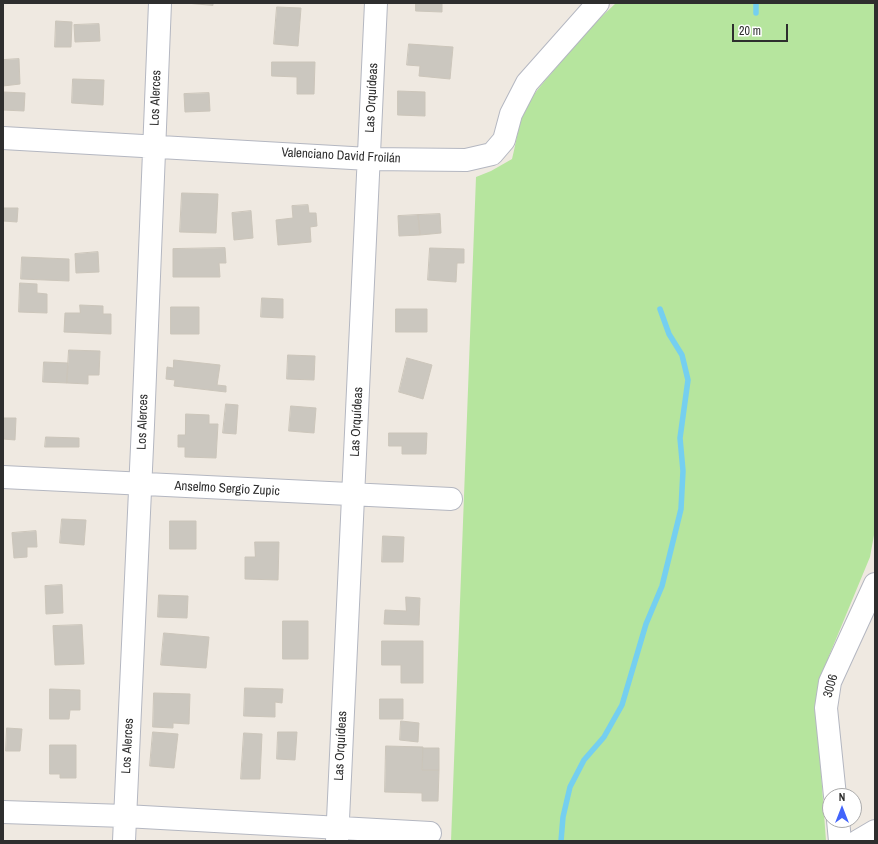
<!DOCTYPE html>
<meta charset="utf-8">
<style>
body{margin:0}
#map{position:relative;width:878px;height:844px;overflow:hidden;background:#efe9e1;font-family:"Archivo Narrow",sans-serif}
canvas{display:block}
.frame{position:absolute;inset:0;border:4px solid #2e2e2e;pointer-events:none}
.north{position:absolute;left:822px;top:788px;width:40px;height:40px;box-sizing:border-box;background:#fff;border:1px solid #ababab;border-radius:50%;rotate:0deg;font-size:11px;font-weight:700;line-height:16px;text-align:center;color:#2e2e2e}
.north::after{content:'';display:block;margin:auto;width:14px;height:18px;background:#4264fb;clip-path:polygon(50% 0,100% 100%,50% 72%,0 100%)}
.scale{position:absolute;left:732px;top:24px;width:56px;height:18px;box-sizing:border-box;border:2px solid #2e2e2e;border-top:0;padding-left:5px;font-size:12px;line-height:14px;white-space:nowrap;color:#2e2e2e;-webkit-text-stroke:3px #fff;paint-order:stroke}
</style>
<div id="map">
<canvas width="878" height="844"></canvas>
<div class="frame"></div>
<div class="north">N</div>
<div class="scale">20 m</div>
</div>
<script>
const g = document.querySelector('canvas').getContext('2d');
g.lineJoin = 'round';
function fill(path, color) { g.fillStyle = color; g.fill(path, 'evenodd'); }
function strokePath(path, color, width, dash) { g.strokeStyle = color; g.lineWidth = width; g.lineCap = dash ? 'butt' : 'round'; g.setLineDash(dash || []); g.stroke(path); }
function drawText(font, color, halo, rows, align = 'center') {
  g.font = font + ' "Archivo Narrow",sans-serif'; g.lineWidth = 3; g.setLineDash([]); g.textBaseline = 'middle'; g.strokeStyle = halo; g.fillStyle = color; for (const [text, x, y, turn = 0] of rows) {
    g.save(); g.translate(x, y); g.rotate((+turn || 0) * Math.PI / 180); g.textAlign = isNaN(turn) ? turn : align; if (halo) g.strokeText(text, 0, 0); g.fillText(text, 0, 0); g.restore();
  }
}
const green = new Path2D(`
 M616 3H875L874 535 870 557 829 656 821 682 818 731 826 841H451L476 177 491 171 512 159C517 140 518 123 527 106 534 92 546 80 555 69 574 46 594 23 616 3Z`);
const stream = new Path2D(`
 M756 3V13
 M561 841 563 817 570 787 584 760 604 737 622 705 646 624 662 586 681 509 683 471 680 438 688 380 682 355 669 334 660 309`);
const building = new Path2D(`
 M186 3H213V5Z
 M416 3H442V12L416 11Z
 M277 7 301 8 298 46 274 44Z
 M56 21 72 22 71 47H55Z
 M99 24 100 41 75 42 74 25Z
 M409 44 453 47 450 79 419 76 420 66 407 65Z
 M19 59 20 84 3 86V60Z
 M272 62H315L314 94H297V77L272 76Z
 M73 79 104 80 103 105 72 103Z
 M398 91 425 92V116L398 115Z
 M3 92 25 93 24 111 3 110Z
 M209 93 210 111 185 112 184 94Z
 M182 193 218 194 216 233 180 232Z
 M308 205 309 213H316L317 226 310 227 311 242 278 245 276 220 293 218 292 206Z
 M3 208H18L17 222 3 221Z
 M251 211 253 238 234 240 232 213Z
 M440 214 441 233 420 235 418 215Z
 M418 215 420 235 399 236 398 216Z
 M225 248 226 263H219L220 277H173V249Z
 M430 248 464 249V263H457L456 282 428 280Z
 M98 252 99 272 76 273 75 254Z
 M22 257 69 259V281L21 279Z
 M20 283 37 284V293L47 294V313L19 312Z
 M262 298 283 299V318L261 317Z
 M80 305 103 306V314H111V334L64 332 65 313H80Z
 M171 307H199V334H171Z
 M396 309H427V332H396Z
 M69 350 100 351 99 375H88V384L67 383Z
 M288 355 315 356 314 380 287 379Z
 M407 358 432 365 423 399 399 392Z
 M174 360 220 365 217 385 226 386V392L174 386 175 380 166 379 167 367 173 368Z
 M44 362 68 363 67 383 43 382Z
 M226 404 238 405 236 434 223 433Z
 M291 406 316 408 314 433 289 431Z
 M186 414 209 415V424H218L216 458 185 457V447H178V435H185Z
 M3 418H16L15 440 3 439Z
 M389 433H427L426 454H402V446H389Z
 M46 437 79 438V447H45Z
 M62 519 86 520 84 545 60 543Z
 M170 521H196V549H170Z
 M36 531 37 547H27V557L14 558 12 533Z
 M383 536 404 537 403 562H382Z
 M255 542H279L278 580 245 579V557H255Z
 M62 585 63 613 46 614 45 586Z
 M159 595 188 596 187 618 158 617Z
 M406 597 420 598 419 625 384 624 385 610 406 611Z
 M283 621H308V659H283Z
 M82 625 84 664 55 665 53 626Z
 M164 633 209 637 206 668 161 665Z
 M382 641H423V683H401V665H382Z
 M245 688 283 689 282 703 275 702V717L244 716Z
 M50 689 80 690V710H70L69 719H50Z
 M154 693 190 694 189 724 173 723V728L153 727Z
 M380 699H403V719H380Z
 M401 721 419 723 418 742 400 740Z
 M7 728 22 729 20 751H6Z
 M153 732 178 734 174 768 150 766Z
 M278 732H297L295 760 277 759Z
 M244 733 262 734 260 779H241Z
 M50 745H76V778H60V774H50Z
 M386 746 423 747 422 770H439L438 801H422V793L385 792Z
 M423 748H439V770H423Z`);
const minor = new Path2D(`
 M3 138 369 159 466 160 492 154 504 140 511 114 527 83 598 3
 M3 477 451 499
 M835 796 826 708 830 682 875 584
 M3 812 125 816 430 833
 M838 820 840 841
 M124 841 143 425 160 3
 M337 841 376 3
 M858 841 875 831`);
const streetNames = [
 ["Los Alerces",156,98,-88],
 ["Las Orquídeas",372,98,-87],
 ["Valenciano David Froilán",341,156,3],
 ["Los Alerces",143,422,-88],
 ["Las Orquídeas",357,422,-87],
 ["Anselmo Sergio Zupic",227,489,3],
 ["3006",831,686,-75],
 ["Los Alerces",128,746,-87],
 ["Las Orquídeas",341,746,-87]
];
fill(green, '#b6e59e');
strokePath(stream, '#75cff0', 5.5);
fill(building, '#cbc7bf');
strokePath(building, '#cbc5ba', 1);
strokePath(minor, '#b4b7c1', 24);
strokePath(minor, '#fff', 22);
drawText('13px', '#2e2e2e', '#fff', streetNames);
</script>
